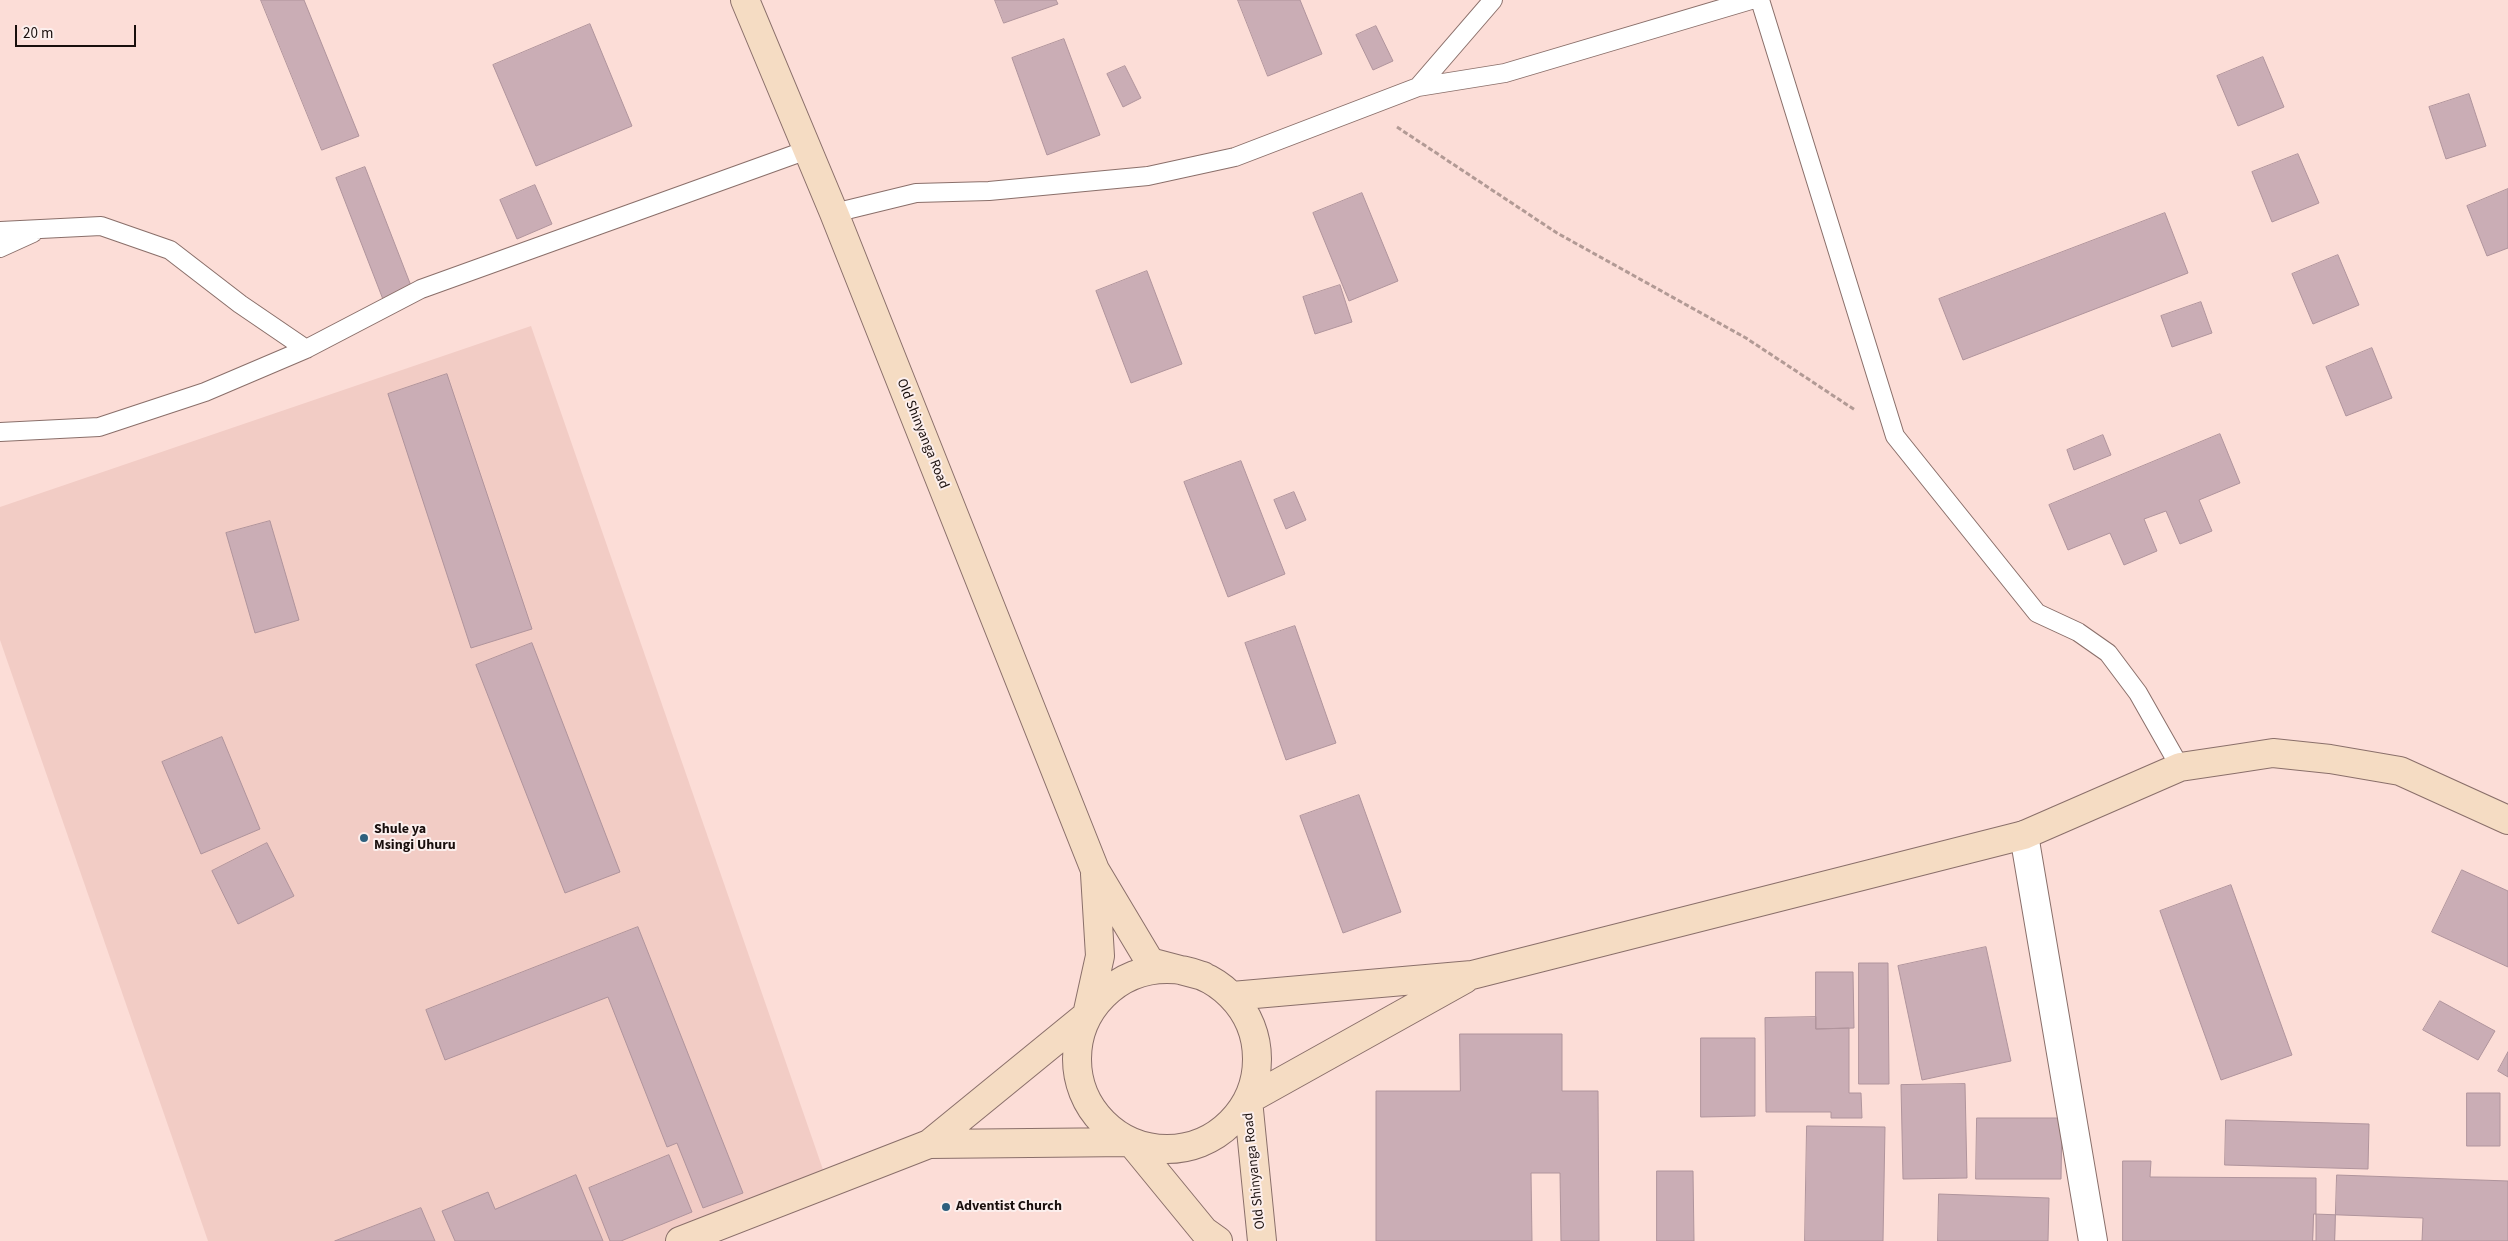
<!DOCTYPE html>
<style>
body{margin:0}
#map{position:relative;width:2508px;height:1241px;overflow:hidden;background:#fcddd7;font-family:"Source Sans 3",sans-serif}
canvas{display:block}
.scale{position:absolute;left:15px;top:25px;width:121px;height:22px;box-sizing:border-box;border:2px solid #190f0d;border-top:0;padding-left:6px;font-size:15px;line-height:18px;white-space:nowrap;color:#190f0d;-webkit-text-stroke:4px #fcefed;paint-order:stroke}
</style>
<div id="map">
<canvas width="2508" height="1241"></canvas>
<div class="scale">20 m</div>
</div>
<script>
const g = document.querySelector('canvas').getContext('2d');
g.lineJoin = 'round';
function fill(path, color) { g.fillStyle = color; g.fill(path, 'evenodd'); }
function strokePath(path, color, width, dash) { g.strokeStyle = color; g.lineWidth = width; g.lineCap = dash ? 'butt' : 'round'; g.setLineDash(dash || []); g.stroke(path); }
function drawText(font, color, halo, rows, align = 'center') {
  g.font = font + ' "Source Sans 3",sans-serif'; g.lineWidth = 4; g.setLineDash([]); g.textBaseline = 'middle'; g.strokeStyle = halo; g.fillStyle = color; for (const [text, x, y, turn = 0] of rows) {
    g.save(); g.translate(x, y); g.rotate((+turn || 0) * Math.PI / 180); g.textAlign = isNaN(turn) ? turn : align; if (halo) g.strokeText(text, 0, 0); g.fillText(text, 0, 0); g.restore();
  }
}
const built = new Path2D(`
 M531 326 829 1187 670 1241H208L0 640V507Z`);
const building = new Path2D(`
 M261 0H304L359 136 322 150Z
 M995 0H1056L1058 4 1004 23Z
 M1238 0H1300L1322 54 1268 76Z
 M590 24 632 126 536 166 493 65Z
 M1376 26 1393 61 1373 70 1356 35Z
 M1064 39 1100 135 1047 155 1012 58Z
 M2263 57 2284 107 2238 126 2217 76Z
 M1125 66 1141 98 1123 107 1107 74Z
 M2469 94 2486 146 2446 159 2429 107Z
 M2298 154 2319 203 2272 222 2252 172Z
 M365 167 413 291 384 302 336 178Z
 M535 185 552 224 517 239 500 200Z
 M2508 189V248L2487 256 2467 206Z
 M1362 193 1398 281 1349 301 1313 213Z
 M2165 213 2188 273 1963 360 1939 299Z
 M2338 255 2359 305 2313 324 2292 274Z
 M1147 271 1182 364 1131 383 1096 291Z
 M1340 285 1352 322 1315 334 1303 297Z
 M2201 302 2212 333 2172 347 2161 316Z
 M2372 348 2392 398 2346 416 2326 367Z
 M447 374 532 629 471 648 388 394Z
 M2220 434 2240 483 2199 500 2212 531 2180 544 2166 511 2144 519 2157 551 2124 565 2110 533 2068 550 2049 505Z
 M2103 435 2111 455 2074 470 2067 450Z
 M1241 461 1285 574 1228 597 1184 482Z
 M1294 492 1306 520 1286 529 1274 500Z
 M270 521 299 620 255 633 226 533Z
 M1295 626 1336 743 1286 760 1245 643Z
 M532 643 620 872 565 893 476 665Z
 M222 737 260 829 201 854 162 762Z
 M1359 795 1401 912 1343 933 1300 816Z
 M267 843 294 896 238 924 212 871Z
 M2462 870 2508 891V967L2432 932Z
 M2231 885 2292 1055 2221 1080 2160 911Z
 M638 927 743 1193 703 1208 677 1143 667 1147 608 997 445 1060 426 1010Z
 M1986 947 2011 1061 1922 1080 1898 966Z
 M1859 963H1888L1889 1084H1859Z
 M1816 972H1853L1854 1028 1816 1029Z
 M2440 1001 2495 1031 2478 1060 2423 1030Z
 M1816 1017V1029L1849 1028V1093H1861L1862 1118H1831V1112H1766L1765 1018Z
 M1460 1034H1562V1091H1598L1599 1241H1561L1560 1173H1531L1532 1241H1376V1091H1460Z
 M1701 1038H1755V1116L1701 1117Z
 M2508 1052V1077L2498 1071Z
 M1965 1084 1967 1178 1903 1179 1901 1085Z
 M2467 1093H2500V1146H2467Z
 M1977 1118H2062L2061 1179H1976Z
 M2226 1120 2369 1124 2368 1169 2225 1165Z
 M1807 1126 1885 1127 1883 1241H1805Z
 M669 1155 692 1212 621 1241H610L589 1188Z
 M2123 1161H2151L2150 1177 2316 1178V1241H2123Z
 M1657 1171H1693L1694 1241H1657Z
 M576 1175 603 1241H455L442 1211 488 1192 495 1209Z
 M2337 1175 2508 1181V1241H2335Z
 M1939 1194 2049 1198 2048 1241H1938Z
 M421 1208 435 1241H335Z
 M2314 1214 2423 1218 2422 1241H2313Z`);
const path = new Path2D(`
 M1397 127 1557 233 1746 338 1855 410`);
const lane = new Path2D(`
 M1760 0 1895 436 2037 613 2078 632 2108 653 2138 693 2180 767
 M1418 87 1493 0
 M834 213 916 193 989 191 1148 176 1235 157 1418 87 1505 73 1751 0
 M0 231 101 226 170 250 240 304 306 349
 M0 248 33 233
 M0 432 99 427 205 392 306 349 421 289 807 150`);
const street = new Path2D(`
 M2024 835 2093 1241`);
const secondary = new Path2D(`
 M745 0 834 213 1095 870 1150 962 1203 976
 M1077 1059a90 90 0 1 1 180 0a90 90 0 1 1-180 0Z
 M1232 996 1472 975 2024 835 2180 767 2234 759 2273 753 2330 759 2400 771 2508 820
 M929 1144 1131 1142 1204 1231 1218 1241
 M680 1241 929 1144 1087 1015 1100 956 1095 874
 M1262 1241 1248 1100 1465 979`);
const markers = [
 [364,838,5,"#2e607e"],
 [946,1207,5,"#2e607e"]
];
const streetNames = [
 ["Old Shinyanga Road",922,434,68],
 ["Old Shinyanga Road",1255,1171,-96]
];
const poiNames = [
 ["Shule ya",374,830],
 ["Msingi Uhuru",374,846],
 ["Adventist Church",956,1207]
];
fill(built, '#f2ccc5');
fill(building, '#caadb5');
strokePath(building, '#b0949c', 1);
strokePath(lane, '#8a6f6a', 20);
strokePath(street, '#8a6f6a', 30);
strokePath(secondary, '#8a6f6a', 30);
strokePath(path, '#b29a95', 3, [5, 2.5]);
strokePath(lane, '#fff', 18);
strokePath(street, '#fff', 28);
strokePath(secondary, '#f5dcc3', 28);
for (const [x, y, r, color] of markers) { const dot = new Path2D(); dot.arc(x, y, r, 0, 2 * Math.PI); g.fillStyle = color; g.fill(dot); strokePath(dot, '#fcefed', 2); }
drawText('14px', '#190f0d', '#fcefed', streetNames);
drawText('bold 14px', '#190f0d', '#fcefed', poiNames, 'left');
</script>
